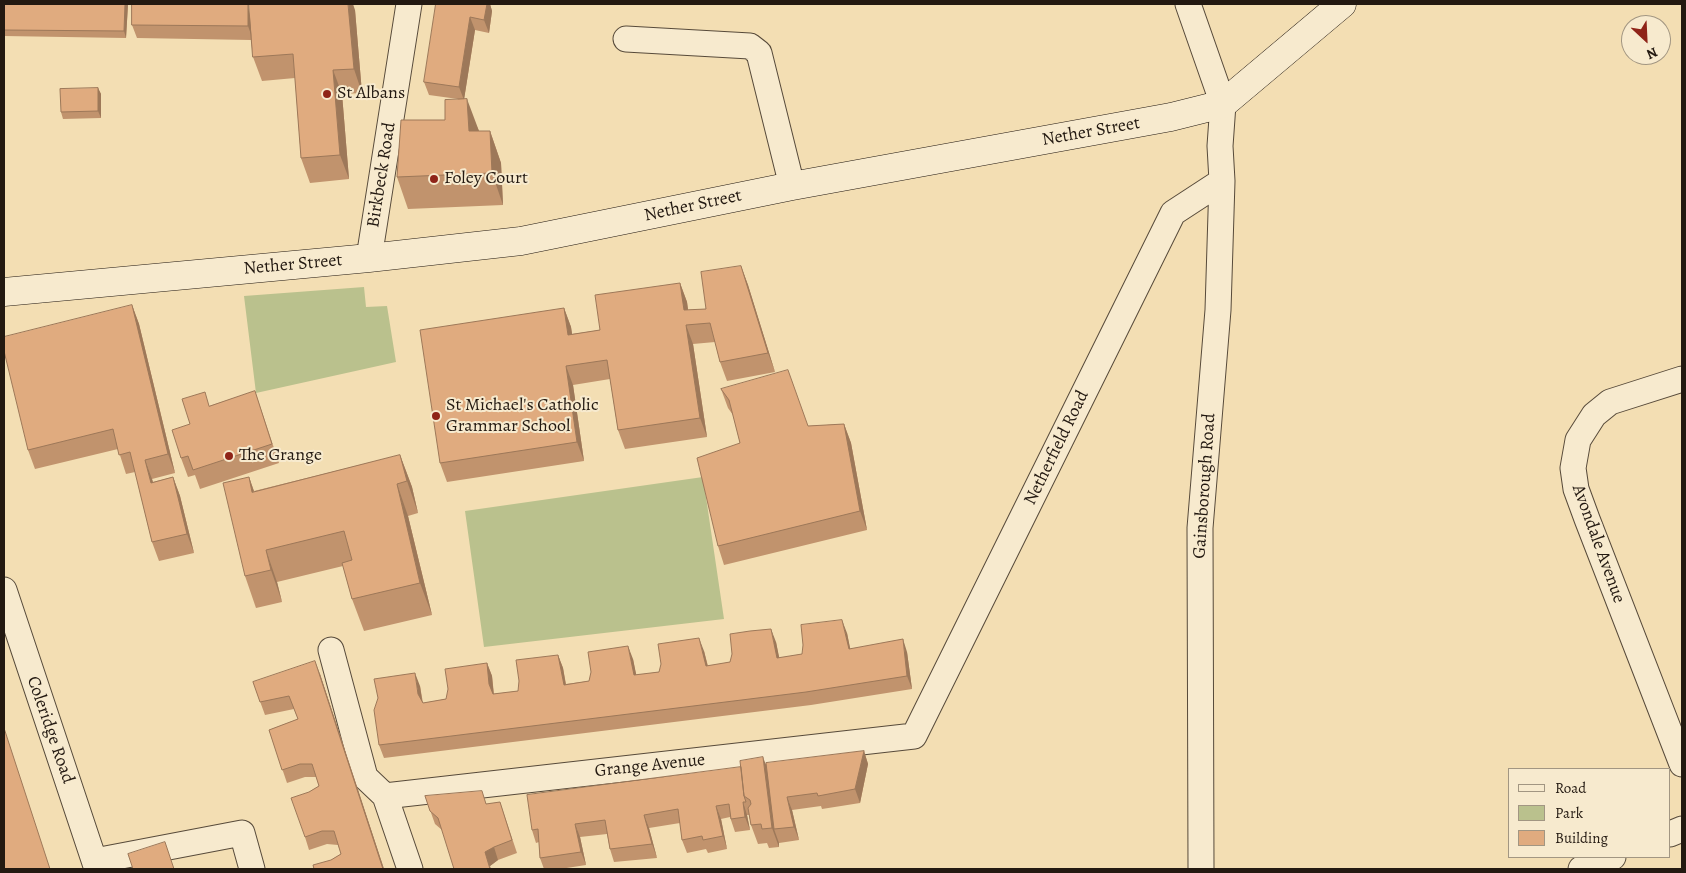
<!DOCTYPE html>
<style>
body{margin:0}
#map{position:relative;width:1686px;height:873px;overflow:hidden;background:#f3deb3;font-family:Alegreya,serif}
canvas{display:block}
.frame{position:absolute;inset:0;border:5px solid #231911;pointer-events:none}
.legend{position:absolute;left:1508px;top:768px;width:162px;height:90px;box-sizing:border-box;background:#f7eace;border:1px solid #a29682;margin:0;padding:6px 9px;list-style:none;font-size:15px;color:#231911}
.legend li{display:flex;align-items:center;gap:10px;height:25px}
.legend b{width:25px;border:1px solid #a29682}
.north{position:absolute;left:1621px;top:15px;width:50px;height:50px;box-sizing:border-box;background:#f7eace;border:1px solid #a29682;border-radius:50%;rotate:155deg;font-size:14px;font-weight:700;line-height:20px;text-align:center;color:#231911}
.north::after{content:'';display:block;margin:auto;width:18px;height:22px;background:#8f2418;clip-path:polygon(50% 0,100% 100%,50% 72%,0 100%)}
</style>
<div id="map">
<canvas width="1686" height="873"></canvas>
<div class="frame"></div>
<ul class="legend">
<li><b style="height:6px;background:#f7eace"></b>Road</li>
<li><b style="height:14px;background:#bac18d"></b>Park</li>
<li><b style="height:14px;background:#e0ab7f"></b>Building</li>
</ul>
<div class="north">N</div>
</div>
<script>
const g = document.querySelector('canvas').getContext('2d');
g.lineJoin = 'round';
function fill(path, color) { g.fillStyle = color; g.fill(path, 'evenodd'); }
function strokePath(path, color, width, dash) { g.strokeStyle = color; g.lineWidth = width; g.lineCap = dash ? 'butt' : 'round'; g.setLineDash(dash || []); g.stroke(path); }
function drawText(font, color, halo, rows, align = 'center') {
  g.font = font + ' Alegreya,serif'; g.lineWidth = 4; g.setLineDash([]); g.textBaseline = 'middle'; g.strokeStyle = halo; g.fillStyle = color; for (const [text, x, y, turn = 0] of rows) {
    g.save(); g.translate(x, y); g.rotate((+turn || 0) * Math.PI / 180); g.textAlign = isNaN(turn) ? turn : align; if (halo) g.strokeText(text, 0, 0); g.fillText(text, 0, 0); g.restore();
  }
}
const green = new Path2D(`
 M364 287 366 307 387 306 396 362 256 393 244 296Z
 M703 477 724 619 484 647 465 511Z`);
const street = new Path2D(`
 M1188 4 1223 104 1220 146 1222 181 1218 310 1200 528 1201 869
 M626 39 750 46 759 53 792 186
 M369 258 409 4
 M1682 379 1610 402 1594 415 1578 440 1573 468 1576 489 1587 519 1682 764
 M4 590 97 869
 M331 650 365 777 385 796
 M1670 834 1682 829
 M95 861 242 833 252 869
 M410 869 385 796 914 736 1173 213 1222 181
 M1581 869 1613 857`);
const secondary = new Path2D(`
 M4 292 369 258 521 241 792 186 1171 117 1223 104 1342 4`);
const wall = new Path2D(`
 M4 4H128L126 38 4 36Z
 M436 4H490L492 11 489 33 475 30 464 99 479 131H490L501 163 503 205 408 209 397 177 445 120 458 99 429 95 424 82Z
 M355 10 362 93 342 94 349 179 310 183 301 158 295 78 262 81 253 57 251 40 137 38 132 25Z
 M98 88 101 94V118L63 119 61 112Z
 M741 266 748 285 775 372 727 381 720 362 715 342 693 344 707 437 625 449 618 430 610 379 573 385 584 461 447 482 440 463 564 308 571 327 572 334 600 330 680 283 687 302 688 310 706 309Z
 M132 305 139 324 175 473 152 479 153 482 173 477 180 496 194 553 159 561 152 542 135 472 126 474 118 449 35 469 28 450Z
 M721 389 808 426 844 424 851 443 867 530 724 565 718 546 740 443 733 415 728 408Z
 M255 391 279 463 200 489 195 475 188 477 181 458 190 424 210 406Z
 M400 455 412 487 418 513 408 516 432 615 364 631 352 599 343 566 277 582 282 602 256 608 245 576 249 477 254 491Z
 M847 633 850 649 907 652 912 689 811 705 384 758 379 745 420 686 423 703 446 699 487 663 492 676 494 694 518 691 558 655 563 668 566 684 589 681 633 659 636 675 659 672 704 651 708 666 730 662 776 642 779 658 802 654Z
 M320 674 384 869 331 860 341 854 338 845 327 844 309 850 305 837 309 792 319 786 316 777H305L287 783 269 730 298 719 294 709 265 715 253 682Z
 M864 751 868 764 860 803 822 809 821 806 792 810 799 840 779 843V847L769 848 767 843 758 844 751 825 749 815H747L750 830 735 832 730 817 721 819 727 849 708 853 706 849 687 853 682 840 680 823 649 828 657 858 614 862 610 849 607 834 580 837 586 865 560 869H544L540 858 539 842 536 843 532 830 741 767Z
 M425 796 487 804 500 802 517 853 498 860 490 866 442 830 435 824Z`);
const shadedWall = new Path2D(`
 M125 4H128L126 38 124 31Z
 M248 4 253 40 248 26Z
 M348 4H353L355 10 362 93 354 69Z
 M487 4H490L492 11 489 33 484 20Z
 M470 17 475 30 464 100 459 87Z
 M333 70 342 94 349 179 340 155Z
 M98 88 101 94V118L98 111Z
 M467 99 479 131 481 163 469 131Z
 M490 131 501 163 503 205 492 173Z
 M741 266 748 285 775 372 768 353Z
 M680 283 687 302 690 324 684 310Z
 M132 305 139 324 175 473 168 454Z
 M564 308 571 327 575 354 568 335Z
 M686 325 693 344 707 437 700 418Z
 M566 366 573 385 584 461 577 442Z
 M844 424 851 443 867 530 860 511Z
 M400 455 412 487 418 513 407 481Z
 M145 460 152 479 158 502 151 483Z
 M173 477 180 496 194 553 187 534Z
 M249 477 260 509 252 492Z
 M397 484 408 516 432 615 420 583Z
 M266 550 277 582 282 602 271 570Z
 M842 620 847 633 853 662 849 649Z
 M771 629 776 642 782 671 777 658Z
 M699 638 704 651 711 680 706 666Z
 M903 639 907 652 912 689 907 676Z
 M628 646 633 659 639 688 634 675Z
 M558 655 563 668 568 698 564 685Z
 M315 661 320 674 384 869H383Z
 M487 663 492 676 494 698 489 684Z
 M415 673 420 686 423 707 418 694Z
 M864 751 868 764 860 803 855 789Z
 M763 757 770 776 774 829 779 843V847L772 828Z
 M787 797 792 810 799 840 794 827Z
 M743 802 747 815 750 830 745 817Z
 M716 806 721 819 727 849 723 836Z
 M644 815 649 828 657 858 652 844Z
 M575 824 580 837 586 865 581 852Z
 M494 847 498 860 490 866 491 869H490L485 852Z`);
const building = new Path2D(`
 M4 4H125L124 31 4 30Z
 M132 4H248V26L132 25Z
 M249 4H348L354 69 333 70 340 155 301 158 293 54 253 57Z
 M436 4H487L484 20 470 17 459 87 424 82Z
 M98 88V111L61 112 60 89Z
 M467 99 469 131H490L492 173 397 177 401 120H445V100Z
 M741 266 768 353 720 362 710 323 686 325 700 418 618 430 607 360 566 366 577 442 440 463 420 330 564 308 568 335 600 330 595 295 680 283 684 310 706 309 701 272Z
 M132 305 168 454 145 460 151 483 173 477 187 534 152 542 130 452 119 455 113 429 28 450 4 351V337Z
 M788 370 808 426 844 424 860 511 718 546 697 458 740 443 729 400 721 389Z
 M255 391 272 444 193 470 188 456 181 458 172 430 190 424 182 399 205 392 209 406Z
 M400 455 407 481 397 484 420 583 352 599 342 563 352 560 344 531 266 550 271 570 245 576 223 483 249 477 252 492Z
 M842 620 849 649 903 639 907 676 806 692 379 745 374 710 378 698 374 679 415 673 418 694 423 703 446 699 448 689 445 669 487 663 489 684 493 694 518 691 519 681 516 660 558 655 564 685 589 681 591 672 588 652 628 646 634 675 659 672 661 664 658 644 699 638 706 666 730 662 732 654 730 634 750 631 771 629 777 658 802 654 803 645 801 625Z
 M315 661 383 869H314L313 865 331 860 341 854 334 831H322L305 837 291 798 309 792 319 786 312 764H300L282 770 269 730 298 719 289 696 260 702 253 682Z
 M4 728 50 869H4Z
 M864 751 855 789 818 796 817 793 787 797 794 827 774 829 766 763Z
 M763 757 772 828 762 829 761 824 751 825 748 808 751 804 750 800 744 796 740 761Z
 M741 767 744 796 746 802H743L745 817 731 819 729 804 716 806 723 836 703 840 702 836 682 840 678 809 644 815 652 844 610 849 605 820 575 824 581 852 540 858 538 829 532 830 527 795Z
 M482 791 486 804 500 802 512 840 494 847 485 852 490 869H454L438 818 430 811 425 796Z
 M165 842 174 869H133L128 854Z`);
const markers = [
 [327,94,5,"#8f2418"],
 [434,179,5,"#8f2418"],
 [436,416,5,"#8f2418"],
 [229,456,5,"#8f2418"]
];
const poiNames = [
 ["St Albans",337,94],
 ["Foley Court",444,179],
 ["St Michael's Catholic",446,406],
 ["Grammar School",446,427],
 ["The Grange",239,456]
];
const streetNames = [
 ["Nether Street",1091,132,-10],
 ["Birkbeck Road",382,175,-81],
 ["Nether Street",693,206,-12],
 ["Nether Street",293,265,-5],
 ["Netherfield Road",1057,448,-64],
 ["Gainsborough Road",1205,486,-86],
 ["Avondale Avenue",1598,544,70],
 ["Coleridge Road",50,730,71],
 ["Grange Avenue",650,766,-6]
];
fill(green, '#bac18d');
strokePath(street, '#574a3a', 27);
strokePath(secondary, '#231911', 29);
strokePath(street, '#f7eace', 25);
strokePath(secondary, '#f7eace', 28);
fill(wall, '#c1936d');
fill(shadedWall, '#9d7859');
fill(building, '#e0ab7f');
strokePath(building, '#9d7859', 1);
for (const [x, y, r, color] of markers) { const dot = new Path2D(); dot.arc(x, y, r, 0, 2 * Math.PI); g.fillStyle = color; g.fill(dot); strokePath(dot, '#f7eace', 2); }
drawText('18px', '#231911', '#f7eace', poiNames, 'left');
drawText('18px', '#231911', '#f7eace', streetNames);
</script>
